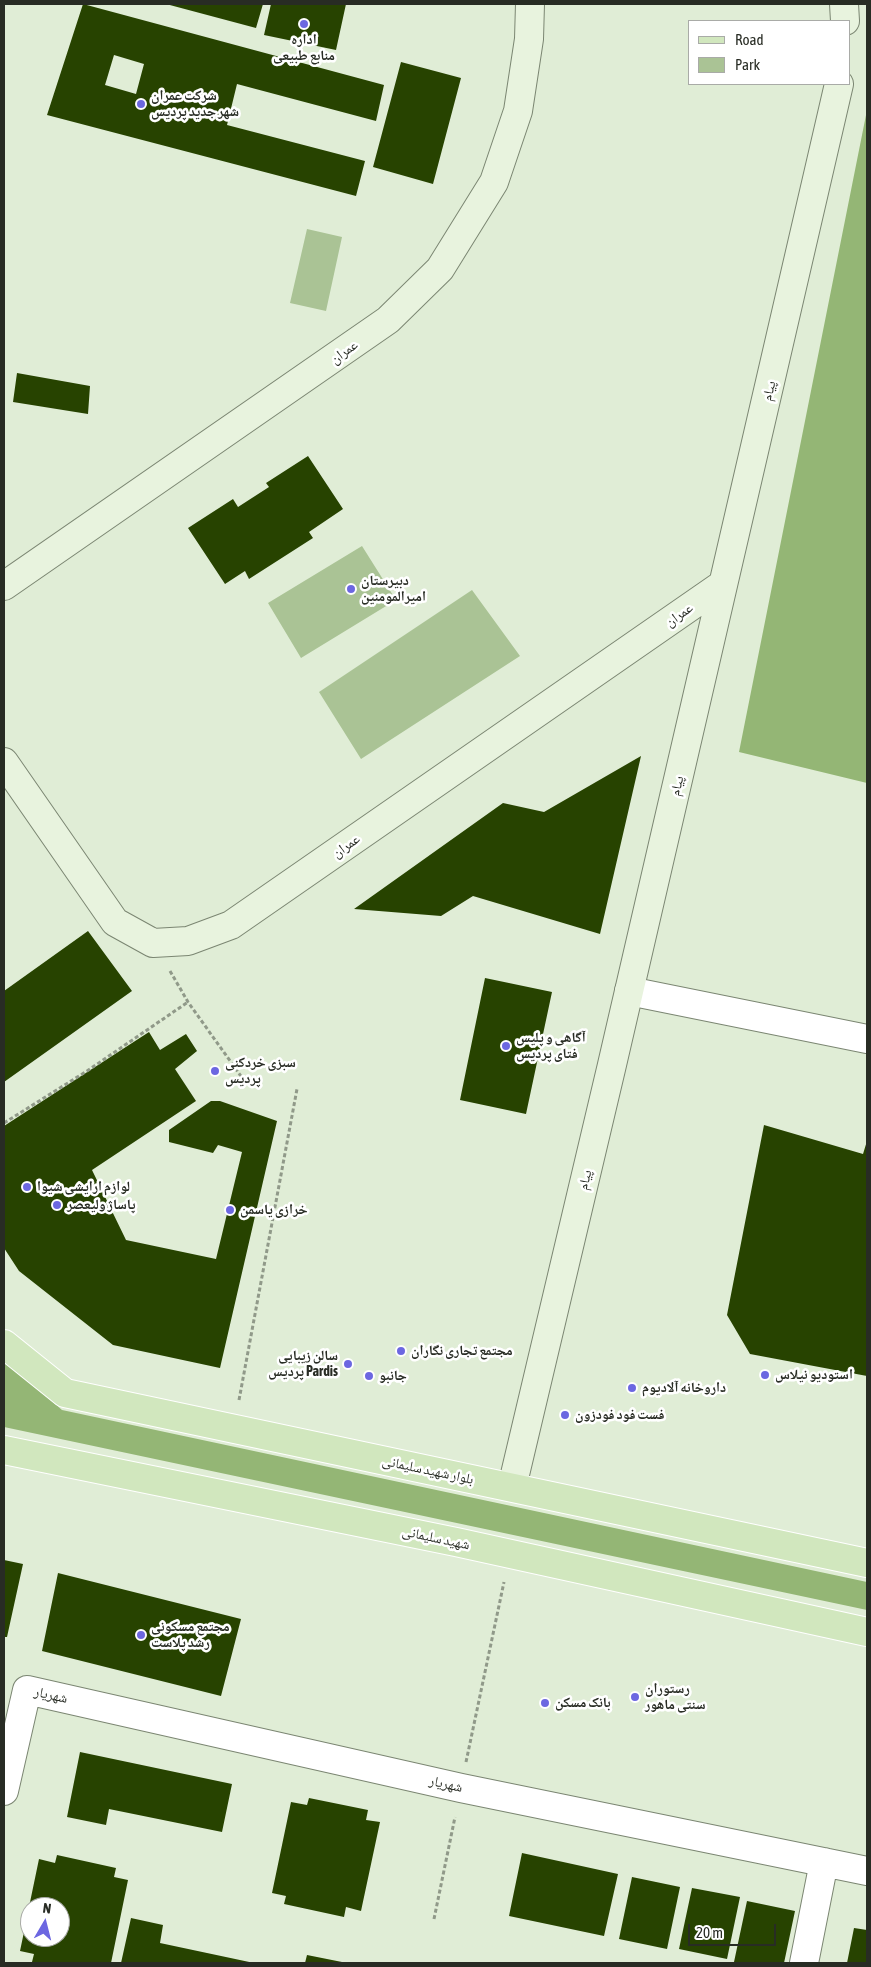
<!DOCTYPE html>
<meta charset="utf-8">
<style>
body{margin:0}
#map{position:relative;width:871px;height:1967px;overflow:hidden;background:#e0edd6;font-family:"Asap Condensed",sans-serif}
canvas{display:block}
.frame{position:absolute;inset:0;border:5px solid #282c24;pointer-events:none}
.legend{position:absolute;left:688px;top:20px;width:162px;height:65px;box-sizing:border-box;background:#fff;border:1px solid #a9aba7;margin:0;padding:6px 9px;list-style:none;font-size:15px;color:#282c24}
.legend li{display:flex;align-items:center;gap:10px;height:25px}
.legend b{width:25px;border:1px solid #a9aba7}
.north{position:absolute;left:20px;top:1897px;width:50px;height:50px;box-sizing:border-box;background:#fff;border:1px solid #a9aba7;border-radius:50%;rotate:8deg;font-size:14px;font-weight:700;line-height:20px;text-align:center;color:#282c24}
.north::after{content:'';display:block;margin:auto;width:18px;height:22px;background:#6c67e1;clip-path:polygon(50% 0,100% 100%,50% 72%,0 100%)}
.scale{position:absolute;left:688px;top:1924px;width:88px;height:22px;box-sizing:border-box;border:2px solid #282c24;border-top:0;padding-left:6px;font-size:15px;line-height:18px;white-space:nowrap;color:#282c24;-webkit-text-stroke:4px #fff;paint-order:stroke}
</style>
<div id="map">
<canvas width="871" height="1967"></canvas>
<div class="frame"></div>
<ul class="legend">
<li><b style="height:6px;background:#d1e7be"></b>Road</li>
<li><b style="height:14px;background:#aac395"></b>Park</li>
</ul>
<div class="north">N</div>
<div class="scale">20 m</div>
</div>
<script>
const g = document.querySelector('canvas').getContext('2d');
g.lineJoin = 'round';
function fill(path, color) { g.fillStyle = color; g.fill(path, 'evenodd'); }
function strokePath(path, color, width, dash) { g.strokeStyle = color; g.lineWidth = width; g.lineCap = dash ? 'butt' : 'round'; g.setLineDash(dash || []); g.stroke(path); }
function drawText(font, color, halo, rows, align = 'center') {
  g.font = font + ' "Asap Condensed","Noto Naskh Arabic",sans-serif'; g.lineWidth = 5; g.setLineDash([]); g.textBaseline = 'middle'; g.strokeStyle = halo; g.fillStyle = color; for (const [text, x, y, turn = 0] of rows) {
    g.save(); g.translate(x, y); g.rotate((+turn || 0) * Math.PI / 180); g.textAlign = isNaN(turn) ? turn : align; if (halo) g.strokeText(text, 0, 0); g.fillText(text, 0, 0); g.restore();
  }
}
const green = new Path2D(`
 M307 229 342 237 326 311 290 303Z
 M362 546 396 600 301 658 268 603Z
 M472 590 520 656 361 759 319 692Z`);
const forest = new Path2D(`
 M867 110V783L739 752Z
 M4 1359 62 1410 867 1582V1610L4 1427Z`);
const building = new Path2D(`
 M83 4 384 85 376 121 237 84 227 125 365 161 356 196 47 115ZM114 55 144 64 136 94 105 85Z
 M166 4H263L256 28Z
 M271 4H346L336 50 264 35Z
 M401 62 461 78 433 184 373 167Z
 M17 373 90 386 88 414 13 402Z
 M308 456 343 509 309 532 313 538 249 579 245 571 225 584 188 528 233 499 238 507 269 487 266 483Z
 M641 756 600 934 473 896 441 916 354 909 503 803 544 812Z
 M88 931 132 991 4 1082V991Z
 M485 978 552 992 526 1114 460 1100Z
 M149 1032 160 1050 186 1034 197 1051 175 1069 196 1101 92 1170 126 1240 216 1259 242 1152 218 1145 213 1153 169 1142V1130L211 1101H220L277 1121 220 1368 113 1345 19 1271 4 1248V1126Z
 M764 1125 863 1154 867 1141V1376L750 1354 727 1315Z
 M4 1560 23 1564 7 1637H4Z
 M58 1573 241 1619 221 1696 42 1651Z
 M80 1752 232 1784 222 1832 109 1809 106 1825 67 1817Z
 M309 1798 368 1810 366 1820 380 1822 361 1911 346 1907 344 1917 284 1904 286 1896 272 1893 291 1802 307 1805Z
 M522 1853 618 1874 604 1936 509 1916Z
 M57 1855 116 1868 114 1877 128 1880 111 1963H40L32 1962 34 1954 20 1951 29 1908 30 1937H60V1907H29L39 1859 55 1863Z
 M632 1877 680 1887 667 1949 619 1939Z
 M692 1888 740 1897 727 1959 679 1949Z
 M747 1901 795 1911 784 1963 734 1962Z
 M131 1918 163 1925 160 1943 254 1963H121Z
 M854 1928 867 1930V1963H847Z
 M307 1955 342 1962V1963H305Z`);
const path = new Path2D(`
 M170 971 188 1002 243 1079
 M4 1123 87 1071 188 1002
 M239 1400 297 1089
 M466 1762 504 1582
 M434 1919 455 1817`);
const street = new Path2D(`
 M629 991 867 1039
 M4 1791 27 1690 461 1788 867 1871
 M804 1963 824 1862`);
const secondary = new Path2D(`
 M844 4 845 21
 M4 586 388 320 440 269 494 182 518 111 529 39 530 4
 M4 762 115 922 153 943 188 941 231 925 723 584
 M512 1487 611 1069 839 84`);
const primary = new Path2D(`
 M4 1344 65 1393 867 1563
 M4 1450 456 1542 867 1632`);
const markers = [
 [304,24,5,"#6c67e1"],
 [141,104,5,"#6c67e1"],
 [351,589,5,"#6c67e1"],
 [506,1046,5,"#6c67e1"],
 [215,1071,5,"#6c67e1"],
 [27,1187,5,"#6c67e1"],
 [57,1205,5,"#6c67e1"],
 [230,1210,5,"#6c67e1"],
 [401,1351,5,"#6c67e1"],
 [348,1364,5,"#6c67e1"],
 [765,1375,5,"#6c67e1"],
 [369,1376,5,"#6c67e1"],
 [632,1388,5,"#6c67e1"],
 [565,1415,5,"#6c67e1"],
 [141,1635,5,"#6c67e1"],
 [635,1697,5,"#6c67e1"],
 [545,1703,5,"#6c67e1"]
];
const poiNames = [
 ["اداره",304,40,"center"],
 ["منابع طبیعی",304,56,"center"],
 ["شرکت عمران",151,96],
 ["شهر جدید پردیس",151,112],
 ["دبیرستان",361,581],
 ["امیرالمومنین",361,597],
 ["آگاهی و پلیس",516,1038],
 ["فتای پردیس",516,1054],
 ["سبزی خردکنی",225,1063],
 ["پردیس",225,1079],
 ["لوازم ارایشی شیوا",37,1187],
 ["پاساژ ولیعصر",67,1205],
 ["خرازی یاسمن",240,1210],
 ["مجتمع تجاری نگاران",411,1351],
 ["سالن زیبایی",338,1356,"right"],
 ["پردیس Pardis",338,1372,"right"],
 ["استودیو نیلاس",775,1375],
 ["جانبو",379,1376],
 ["داروخانه آلادیوم",642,1388],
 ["فست فود فودزون",575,1415],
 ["مجتمع مسکونی",151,1627],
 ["رشد پلاست",151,1643],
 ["رستوران",645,1689],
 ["سنتی ماهور",645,1705],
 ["بانک مسکن",555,1703]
];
const streetNames = [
 ["عمران",344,352,-36],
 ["پیام",769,391,-77],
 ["عمران",679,615,-35],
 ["پیام",677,786,-77],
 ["عمران",346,846,-35],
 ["پیام",585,1180,-77],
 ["بلوار شهید سلیمانی",428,1470,12],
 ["شهید سلیمانی",436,1538,12],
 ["شهریار",51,1695,13],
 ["شهریار",446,1784,13]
];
fill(green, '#aac395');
fill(forest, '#94b675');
fill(building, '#274300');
strokePath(street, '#7b8672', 30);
strokePath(secondary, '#7b8672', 30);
strokePath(primary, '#fff', 30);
strokePath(path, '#909989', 3, [4, 2.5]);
strokePath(street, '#fff', 28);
strokePath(secondary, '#e8f3de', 28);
strokePath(primary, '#d1e7be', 28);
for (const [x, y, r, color] of markers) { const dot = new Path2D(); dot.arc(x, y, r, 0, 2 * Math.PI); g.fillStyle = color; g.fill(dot); strokePath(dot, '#fff', 2); }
drawText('bold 14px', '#282c24', '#fff', poiNames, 'left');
drawText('14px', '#282c24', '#fff', streetNames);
</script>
